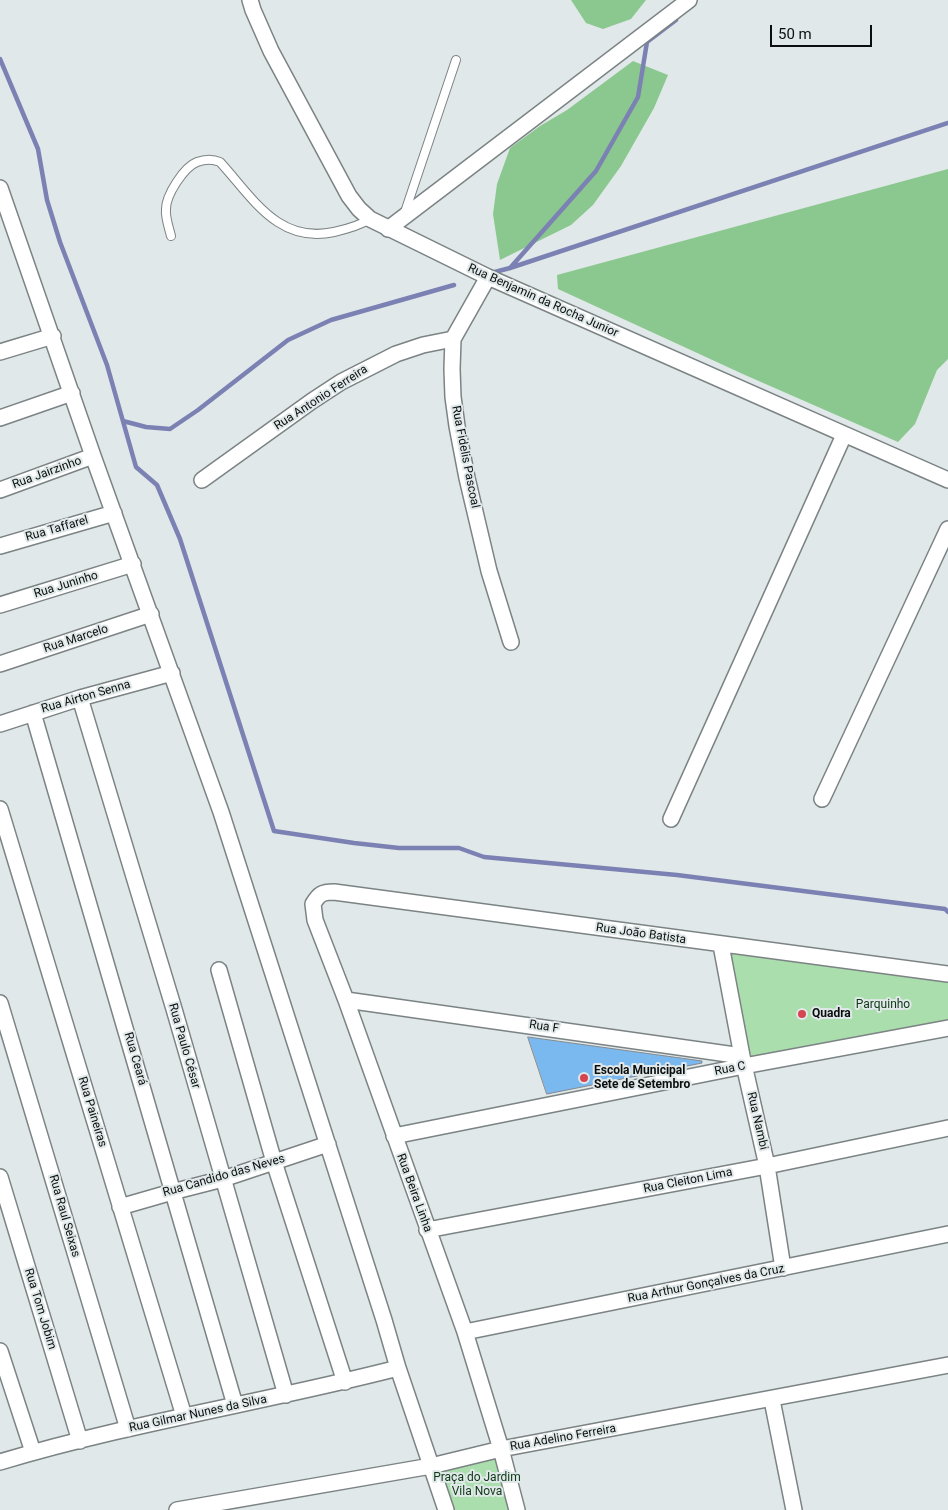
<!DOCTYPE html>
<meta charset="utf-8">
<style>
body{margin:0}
#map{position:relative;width:948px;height:1510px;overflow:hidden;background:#e0e8e9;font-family:Roboto,sans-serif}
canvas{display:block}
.scale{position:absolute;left:770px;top:25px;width:102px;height:22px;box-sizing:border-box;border:2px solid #0b0e0e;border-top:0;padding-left:6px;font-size:15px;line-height:18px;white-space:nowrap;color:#0b0e0e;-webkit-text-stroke:4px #e0e8e9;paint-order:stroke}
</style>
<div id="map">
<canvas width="948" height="1510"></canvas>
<div class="scale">50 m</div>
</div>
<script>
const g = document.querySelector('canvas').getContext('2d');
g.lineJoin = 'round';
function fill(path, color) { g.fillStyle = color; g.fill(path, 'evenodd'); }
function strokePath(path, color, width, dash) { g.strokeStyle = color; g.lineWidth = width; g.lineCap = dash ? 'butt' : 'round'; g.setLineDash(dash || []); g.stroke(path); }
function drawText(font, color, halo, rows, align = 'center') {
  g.font = font + ' Roboto,sans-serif'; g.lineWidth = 4; g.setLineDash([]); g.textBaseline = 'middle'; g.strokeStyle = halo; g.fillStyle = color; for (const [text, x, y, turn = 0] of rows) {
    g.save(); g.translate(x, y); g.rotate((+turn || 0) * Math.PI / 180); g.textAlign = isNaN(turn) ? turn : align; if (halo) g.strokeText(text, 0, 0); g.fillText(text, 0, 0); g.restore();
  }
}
const green = new Path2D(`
 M723 946 948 976V1025L747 1062Z
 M497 1453 514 1510H448L433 1469Z`);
const forest = new Path2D(`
 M571 0H646L631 19 603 29 586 23Z
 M633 61 668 75 654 108 621 166 593 205 571 225 500 260 493 214 497 184 510 148 540 126 567 110Z
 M948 169V359L937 370 915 424 898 442 745 375 558 289 557 275Z`);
const stream = new Path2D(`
 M0 59 38 149 47 200 60 242 107 365 136 467 157 485 180 539 274 831 354 843 399 848H459L484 857 677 875 945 909 948 912
 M510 268 596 171 638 97 647 42 676 20
 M491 273 510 268 948 123
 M123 421 146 427 170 429 198 410 288 340 331 320 454 285`);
const building = new Path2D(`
 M528 1037 702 1061V1063L547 1094Z`);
const service = new Path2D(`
 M405 212 456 60
 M171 236C169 228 165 217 166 209 166 195 184 167 197 162 205 159 213 159 220 162 253 198 278 244 334 232 347 229 359 226 370 219`);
const minor = new Path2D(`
 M250 0 253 10 271 51 349 196 359 209 370 219 488 277 948 480
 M0 188 93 456 221 812 384 1320 398 1368 446 1510
 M388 229 689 0
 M488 277 453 339 452 369 453 397 457 426 467 478 489 571 511 642
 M0 352 53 336
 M0 418 72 393
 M202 480 312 401 341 382 396 354 423 345 453 339
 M0 490 93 456
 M0 546 114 513
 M0 605 133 564
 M0 664 151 614
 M80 698 174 1009 286 1395
 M33 713 235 1405
 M0 724 80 698 172 673
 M822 799 948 529
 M0 809 184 1416
 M671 819 844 435
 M721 945 742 1056 767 1166 783 1268
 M219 970 274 1162 345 1382
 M346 1000 742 1056
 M0 1003 128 1429
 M394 1136 744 1066 948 1028
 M0 1177 80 1441
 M120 1207 172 1192 223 1179 328 1144
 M427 1230 767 1166 948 1128
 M465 1332 948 1234
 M0 1351 33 1452
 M772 1400 794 1510
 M0 1462C130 1423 266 1402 398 1368
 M177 1510 431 1466 501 1449 948 1365
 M517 1510 501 1449 465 1332 346 1000 315 920 313 904C319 894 322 892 334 892L948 974`);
const markers = [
 [802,1014,5,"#d54550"],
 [584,1078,5,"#d54550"]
];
const streetNames = [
 ["Rua Benjamin da Rocha Junior",543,301,24],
 ["Rua Antonio Ferreira",321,398,-33],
 ["Rua Fidelis Pascoal",465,457,79],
 ["Rua Jairzinho",47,473,-20],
 ["Rua Taffarel",57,529,-16],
 ["Rua Juninho",66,585,-17],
 ["Rua Marcelo",76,639,-18],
 ["Rua Airton Senna",86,697,-16],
 ["Rua Joāo Batista",641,934,8],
 ["Rua F",544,1027,8],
 ["Rua Paulo César",184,1046,74],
 ["Rua Ceará",135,1059,74],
 ["Rua C",730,1069,-11],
 ["Rua Paineiras",92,1112,73],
 ["Rua Nambi",757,1121,77],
 ["Rua Candido das Neves",224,1176,-16],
 ["Rua Cleiton Lima",688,1181,-11],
 ["Rua Beira Linha",414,1193,70],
 ["Rua Raul Seixas",64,1216,74],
 ["Rua Arthur Gonçalves da Cruz",706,1284,-11],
 ["Rua Tom Jobim",40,1309,73],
 ["Rua Gilmar Nunes da Silva",198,1414,-12],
 ["Rua Adelino Ferreira",563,1438,-10]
];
const parkNames = [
 ["Parquinho",883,1005],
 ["Praça do Jardim",477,1478],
 ["Vila Nova",477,1492]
];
const poiNames = [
 ["Quadra",812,1014],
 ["Escola Municipal",594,1071],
 ["Sete de Setembro",594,1085]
];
fill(green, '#abdead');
fill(forest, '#8bc88f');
strokePath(stream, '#7c81b3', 4.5);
fill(building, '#7ab8f0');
strokePath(building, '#85898e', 1);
strokePath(service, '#7c8384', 10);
strokePath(minor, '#7c8384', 18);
strokePath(service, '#fff', 8);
strokePath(minor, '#fff', 15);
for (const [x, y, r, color] of markers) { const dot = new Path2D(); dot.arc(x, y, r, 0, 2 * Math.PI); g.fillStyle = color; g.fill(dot); strokePath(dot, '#e0e8e9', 2); }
drawText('12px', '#0b0e0e', '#e0e8e9', streetNames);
drawText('12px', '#0c3813', '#e0e8e9', parkNames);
drawText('bold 12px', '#0b0e0e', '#e0e8e9', poiNames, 'left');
</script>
